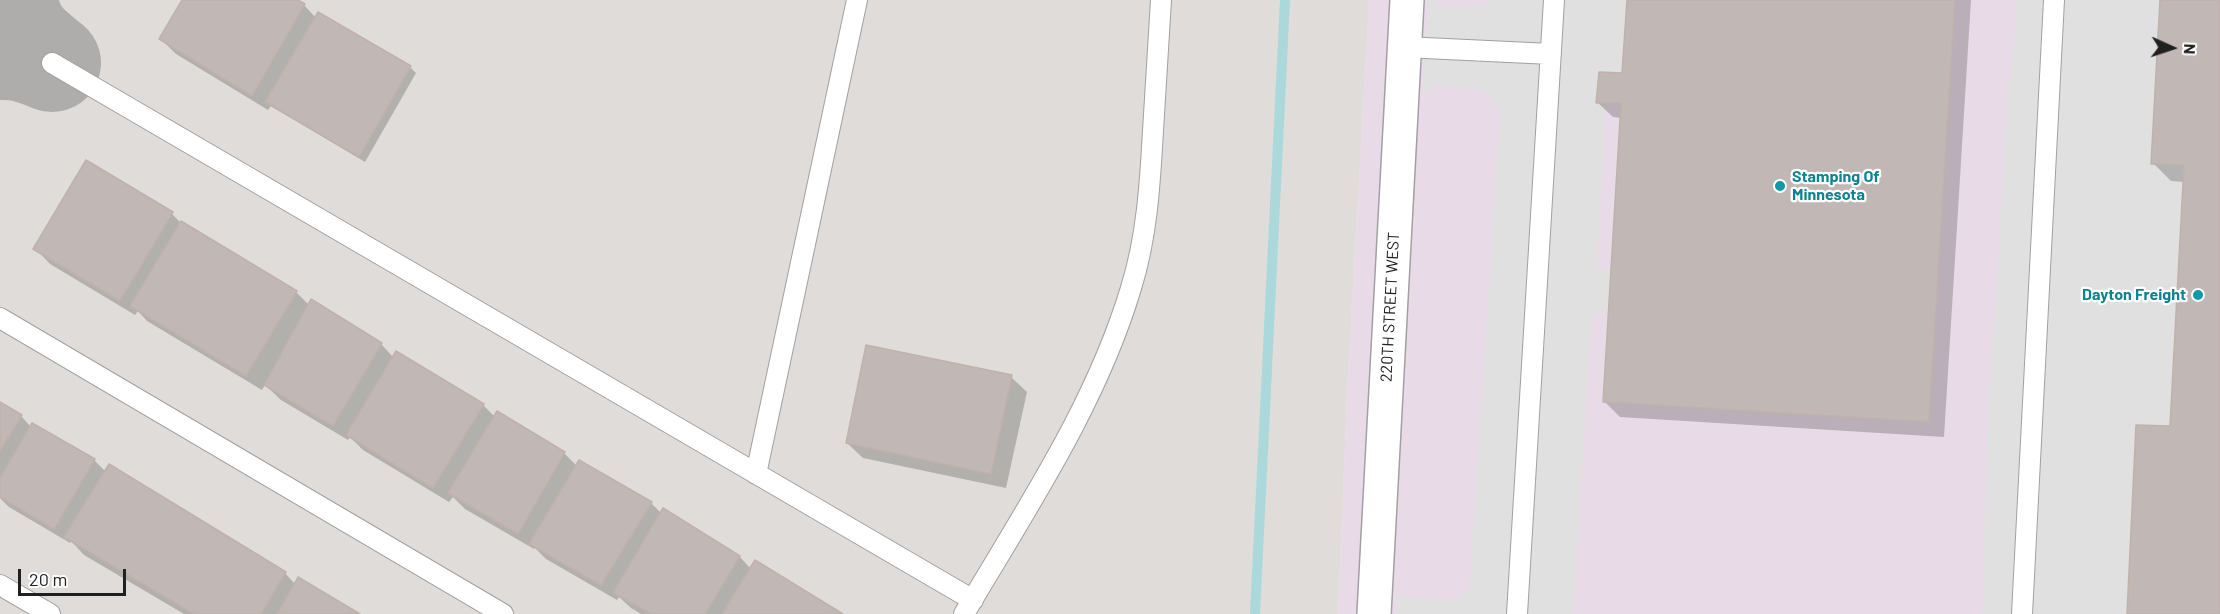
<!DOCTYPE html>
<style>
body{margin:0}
#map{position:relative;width:2220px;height:614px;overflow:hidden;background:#f0ece8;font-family:Barlow,sans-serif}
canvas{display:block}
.north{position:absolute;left:2142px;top:18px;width:60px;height:60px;-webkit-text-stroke:4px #fff;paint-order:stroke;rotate:93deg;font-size:16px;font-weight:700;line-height:24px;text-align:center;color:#202020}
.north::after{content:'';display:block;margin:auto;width:21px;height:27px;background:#202020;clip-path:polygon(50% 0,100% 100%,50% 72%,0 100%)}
.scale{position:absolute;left:18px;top:569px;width:108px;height:27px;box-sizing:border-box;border:3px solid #202020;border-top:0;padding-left:8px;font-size:18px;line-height:21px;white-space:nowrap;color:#202020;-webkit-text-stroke:4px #fff;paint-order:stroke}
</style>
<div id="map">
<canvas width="2220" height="614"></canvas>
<div class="north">N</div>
<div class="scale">20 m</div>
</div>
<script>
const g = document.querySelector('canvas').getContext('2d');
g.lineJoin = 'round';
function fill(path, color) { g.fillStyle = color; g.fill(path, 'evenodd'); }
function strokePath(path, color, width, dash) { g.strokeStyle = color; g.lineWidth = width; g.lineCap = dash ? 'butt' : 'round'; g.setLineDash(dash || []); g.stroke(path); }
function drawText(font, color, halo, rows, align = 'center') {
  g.font = font + ' Barlow,sans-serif'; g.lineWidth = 4.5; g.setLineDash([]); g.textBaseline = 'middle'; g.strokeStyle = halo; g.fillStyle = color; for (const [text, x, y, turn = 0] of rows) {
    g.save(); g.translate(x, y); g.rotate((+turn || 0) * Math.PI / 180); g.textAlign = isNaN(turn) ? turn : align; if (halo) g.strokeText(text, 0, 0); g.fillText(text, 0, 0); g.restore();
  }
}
const industrial = new Path2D(`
 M1369 0H2220V614H1338L1347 394Z`);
const airport = new Path2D(`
 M0 0H1369L1347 394 1338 614H0Z`);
const parking = new Path2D(`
 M1428 0H1433L1445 7 1469 8 1485 4 1491 0H1627L1622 73H1599L1596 102 1606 103 1597 268 1611 270 1609 314 1592 315 1573 614H1396L1398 594 1407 597 1456 601 1469 590 1500 115 1497 107 1486 93 1478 89 1441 86 1431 88 1423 96Z
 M2015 0H2160L2151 163 2184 165 2170 426 2136 425 2127 614H1982L1988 411 2009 81 2015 32Z`);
const shadow = new Path2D(`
 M183 0H295L304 5 316 18 318 15 410 67 416 73 365 162 271 106 268 110 176 54 161 39Z
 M1629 0H1971L1944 437 1620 417 1605 402 1622 118 1613 117 1597 102 1624 75Z
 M2161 0H2220V614H2128L2171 428 2184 182 2171 181 2153 163Z
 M172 214 180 222 296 292 309 305 381 344 394 358 483 405 495 417 564 453 577 466 580 462 651 503 662 514 664 510 740 557 751 569 840 614H641L631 608 619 597 617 600 546 559 534 547V549L465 509 453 497 449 502 363 450 350 437 348 440 281 400 265 385 262 390 147 321 138 311 135 315 50 264 35 248Z
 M1011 377 1027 392 1006 488 863 458 847 443Z
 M0 404 21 416 31 427 94 460 106 472 285 573 295 584 357 614H184L84 555 71 541 70 543 9 507 0 498Z`);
const stream = new Path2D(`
 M1255 614 1285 0`);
const taxiway = new Path2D(`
 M0 51C20 50 34 56 52 63 27 43 14 33 9 0`);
const building = new Path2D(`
 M182 0H298L305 4 252 96 159 39Z
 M1627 0H1955L1929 422 1603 402 1621 103H1596L1599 72 1622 73Z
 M2160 0H2220V614H2127L2136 425 2170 426 2184 165 2151 164Z
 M318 12 411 66 359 157 265 102Z
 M86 160 173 212 120 301 33 249Z
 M181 221 297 291 246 376 130 306Z
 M311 299 382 343 333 426 264 385Z
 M866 345 1012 375 991 474 846 443Z
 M396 351 484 404 433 488 346 435Z
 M0 402 22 415 0 451Z
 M497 411 565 452 518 534 448 493Z
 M32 423 95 459 54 529 0 497V478Z
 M579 460 652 502 601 585 529 544Z
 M109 464 286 572 261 614H194L64 537Z
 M663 508 740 556 705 614H652L613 593Z
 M755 560 843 614H722Z
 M298 577 360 614H277Z`);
const service = new Path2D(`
 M1404 47 1551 54
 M52 63 973 600
 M0 318 503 614
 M756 474 857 0
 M0 585 50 614
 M964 614C1026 509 1096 405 1131 288 1147 237 1150 184 1153 131 1156 88 1158 44 1161 0
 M1517 614 1554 0
 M2022 614 2054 0`);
const minor = new Path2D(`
 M1374 614 1407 0`);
const markers = [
 [1780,186,6,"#0f9aa8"],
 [2198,295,6,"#0f9aa8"]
];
const cultureNames = [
 ["Stamping Of",1792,177],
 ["Minnesota",1792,195],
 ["Dayton Freight",2186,295,"right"]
];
const streetNames = [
 ["220TH STREET WEST",1390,307,-87]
];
fill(industrial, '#e9dae8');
fill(airport, '#dfdcd9');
fill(parking, '#e0e0e0');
fill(shadow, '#0003');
strokePath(stream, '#abd8db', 10);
strokePath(taxiway, '#afadab', 98);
fill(building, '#c1b7b4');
strokePath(building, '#c1b1ab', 1.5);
strokePath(service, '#a1a1a1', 22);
strokePath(minor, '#a1a1a1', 36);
strokePath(service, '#fff', 20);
strokePath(minor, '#fff', 33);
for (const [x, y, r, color] of markers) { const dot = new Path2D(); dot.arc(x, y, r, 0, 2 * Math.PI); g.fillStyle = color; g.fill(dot); strokePath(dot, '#fff', 2); }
drawText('bold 16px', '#0d838f', '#fff', cultureNames, 'left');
drawText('16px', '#202020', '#fff', streetNames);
</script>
